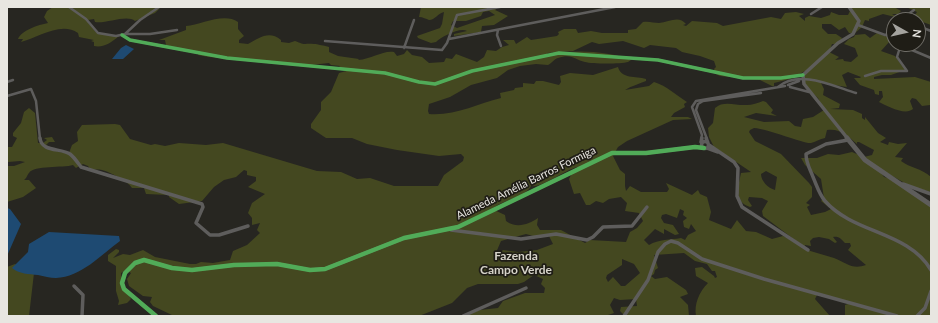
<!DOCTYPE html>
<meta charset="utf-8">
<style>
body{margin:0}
#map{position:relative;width:938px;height:323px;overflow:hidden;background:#272621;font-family:Lato,sans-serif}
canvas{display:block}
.frame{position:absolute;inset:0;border:8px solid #e8e6e1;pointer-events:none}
.north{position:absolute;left:886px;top:12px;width:40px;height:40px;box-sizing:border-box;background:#1f1d16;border:1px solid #6f6d67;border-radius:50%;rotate:98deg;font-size:11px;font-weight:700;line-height:16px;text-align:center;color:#e8e6e1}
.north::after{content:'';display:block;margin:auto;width:14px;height:18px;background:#a4a39e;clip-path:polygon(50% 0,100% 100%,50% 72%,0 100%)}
</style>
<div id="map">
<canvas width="938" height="323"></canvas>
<div class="frame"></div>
<div class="north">N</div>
</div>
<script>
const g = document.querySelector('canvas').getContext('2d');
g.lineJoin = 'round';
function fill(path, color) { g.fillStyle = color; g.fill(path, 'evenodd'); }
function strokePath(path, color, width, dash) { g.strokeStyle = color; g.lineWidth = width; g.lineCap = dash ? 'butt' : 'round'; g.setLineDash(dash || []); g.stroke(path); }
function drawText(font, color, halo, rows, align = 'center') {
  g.font = font + ' Lato,sans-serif'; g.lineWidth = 3.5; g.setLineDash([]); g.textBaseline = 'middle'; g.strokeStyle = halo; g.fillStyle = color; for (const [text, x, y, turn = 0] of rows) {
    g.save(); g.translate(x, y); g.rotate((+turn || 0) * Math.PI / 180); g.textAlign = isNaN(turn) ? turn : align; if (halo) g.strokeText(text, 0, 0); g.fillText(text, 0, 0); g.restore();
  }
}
const green = new Path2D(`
 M53 7H166L160 8 155 13 135 21C127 14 106 24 95 22L94 19 88 20 89 24 96 32 119 36C112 42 104 48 94 46V42L91 41 94 40 79 37 78 33C61 21 37 38 21 42L23 39H18C22 30 38 25 48 23L44 17 47 11Z
 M421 7H499L495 10 508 16 494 25 482 26 481 32 454 36V34L467 31C460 27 441 37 436 42L431 43 418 38 417 36 440 28 442 24 444 12C438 13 435 20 429 20 426 19 423 17 419 17ZM489 11 495 15 457 28 451 25 453 21H466L481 16 483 12Z
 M848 7H894L901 11 898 14H892L899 18 883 14 869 19V21L865 20 862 27 855 33H849L845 27 839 30 831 24H822V28L828 34H836L842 38 841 41 836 44H832L829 52 839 57 835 60 843 59 844 61 851 62 858 56 855 48 844 44 849 39 854 37 855 35 865 34 870 38 877 33 888 37 890 41 881 51 895 56 905 70 891 75H882L874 77V79L915 77 931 82 930 105 922 106 916 99 912 98 910 101 913 109C905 116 887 106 879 102L883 97 882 91H879V95L875 94 874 90 860 85 854 78H860L861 77 848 72 842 75 847 87 821 83 824 89 823 95 840 104 839 108 830 109 853 110 862 114V118L865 120V117L878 133 886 138 880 142 888 145 889 142 898 144 907 143 895 157 903 158 901 161C910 168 921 168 931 177V192L910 186 887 173H881L884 177 888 178 931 205V316H845V305L851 303 817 295 815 299 830 316H696C694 304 699 292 708 283L696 276 695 268 702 267 714 276 715 278 717 277 715 271H712L707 264 695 261 684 253 654 255 658 268 655 270 654 274 651 276 655 279 667 277 686 290 688 294 680 297 688 305 689 316H625L620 311 621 307 637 306 636 299 620 300 614 298 610 305 614 313 605 316H464L480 310 498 308 503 301 525 293H544L545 288 541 284 543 279 534 275 524 282 518 284H478L467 288 452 303 419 316H174L153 306 150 302 152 297 143 296 129 286 127 279 131 273 126 270 121 273 122 285 131 299 127 303 118 305 119 301 116 291V266L108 261V255L116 249 119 250V252L113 258 123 254 130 255 143 250 155 257 190 264H196L201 262 213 263 230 260 233 251 247 245 260 233 257 230 260 223 252 225V218L248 213 252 203 265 194 248 187 256 181V177L247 175V171L244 170 236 177 224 180 214 187 202 201 179 204 169 197V195L146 194 144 188H132C128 181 110 172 102 170 99 169 94 170 90 169L88 166 83 164 76 168 73 165C63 168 34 165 29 173 27 175 27 178 24 180H29L36 188 23 197 7 202V166H14L25 162 20 161 8 162 7 147H12L17 138 13 136V133L21 123 24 112 29 108 35 113 38 143H43L47 140 44 138 52 137 55 142H49L46 145 59 152 69 153 72 145 78 141 77 132 82 125 115 124 120 125 130 139 151 145 155 144 165 146 179 143 206 145 223 143 317 171 341 172 357 179 370 178 394 186H438L444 175 463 161 464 157 461 154 439 156 397 150 367 144 352 138H326L311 128V124L321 110V102L331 92 339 73 350 70 338 68 340 66 331 65 329 63 311 65 209 57 198 55 199 53 166 45 165 40H159L186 30V26C201 25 224 12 238 22V29L244 36 239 40V43L248 44C259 38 269 30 281 40V42L289 43 295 41C307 46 303 43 314 44 317 44 325 46 329 47V52L338 56 359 59 358 60C372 59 383 50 394 52L397 56 404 54 407 50 412 55 422 57 429 63 444 62 446 58 452 59 456 54 477 62 484 57 487 50 496 51 502 47 509 45 503 40H514L516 44 527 37 531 40 557 36 559 34 558 32 564 29H576L578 33 591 31 602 33H628V30L636 29 643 22C649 21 654 23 659 23 669 22 679 15 686 24L683 25 686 26 692 21 717 23 723 26 771 17 781 19 785 13 796 12 804 14 799 16 805 21V18L809 16 821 18 830 15 831 12 839 15H848L850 11ZM623 41 644 48 650 45 676 48 682 52 700 56 714 61 716 67 714 69 716 74 720 76 760 80 772 86H774V83L790 79 805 71 804 82 808 89 818 98 824 110 813 117 803 119 801 127 795 126 789 121 764 122 744 117 756 113 777 116 771 113 773 110 766 102 763 101C758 103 752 105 747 105 736 106 724 100 715 108L713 123 708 128 709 137 714 147 751 172 741 173C738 188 733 201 750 207L752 206 748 200 749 197 762 198 768 201 762 211 763 216 799 243 783 236 772 239 756 232 746 231 737 220 731 229 709 220 711 212 707 197 700 194 698 190 692 195 666 183 669 189 667 192H641L630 186 626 191 625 186V174L620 170 613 156 618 147 627 141 673 120 692 119 688 117H671L674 113 685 107 684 104 687 102C676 95 667 86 654 82L649 86 625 90C631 86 639 84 646 81V79C636 76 621 79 618 67L593 75 570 73 560 76 561 82 559 85 543 81H536L534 84 523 83V87L515 88 514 90 500 93 501 98C477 104 455 116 429 114L428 111 429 104 450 97 471 85 497 78 508 70 520 66 536 64 548 65C552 63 554 59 558 58 572 53 575 60 585 62 592 64 621 64 628 62L631 60C608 51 573 49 549 55L547 53 573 51 592 42 599 44ZM754 128C769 129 804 144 811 143 815 142 820 139 825 138L827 130C840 128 848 136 857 144V142H859L874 150 872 155 864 157 852 152 839 155 828 154 817 158H801L805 165 821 179 824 198 821 201 831 209 825 212 811 215 807 207 810 205 806 203 812 197V187L809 183 781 154 755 141 749 132 750 130ZM577 167 579 168 573 171 569 179 574 194 580 193 586 205H590L596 201 603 203 609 199 621 197 627 203 625 211 639 213 643 221 637 228 630 232 626 242 590 240 585 243 561 230H540L537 225 538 218C529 224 517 229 506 221L505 215 492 209C502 200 526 197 531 186 542 188 565 170 577 167ZM766 171 777 177 775 190C768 188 761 181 761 174ZM680 209 684 211 683 215 687 218 683 221 684 227 689 229 691 224 696 231 688 235 685 240 681 238C670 240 659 239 649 245L644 240 655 229 664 234V229L675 235 679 234 673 225 664 223 661 218 662 215 666 214 677 218ZM526 234 537 237 549 236 553 244 537 250 518 252 503 250 500 253 495 255 501 241ZM819 237 829 239 835 243 837 242 833 237C839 236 841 239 845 243H850L851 246 848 250 866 265C852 270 847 263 834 258 825 255 816 253 807 250L804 248 805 245 811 246 810 241 813 238ZM622 259 634 264 640 273 625 286H621L613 277 608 282 606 278 607 275 622 265Z
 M906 7H931V25L920 21 915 15 917 12Z
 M15 264 34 273 29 316H7V267Z`);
const water = new Path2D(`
 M126 45 134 49 123 59H112L121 48Z
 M7 208 10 209 21 224 7 256Z
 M49 232 119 236 120 241C101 255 81 277 56 278 50 278 44 276 38 275 29 274 19 274 12 268L28 252 29 244Z`);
const minorFar1 = new Path2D(`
 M69 7 86 19 98 33 116 36 125 34 140 20 159 7
 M811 14 822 7
 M900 20 914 10
 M858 25 885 35 891 33 894 27
 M918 26 931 31
 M498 30 497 35 501 46
 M125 34H150L177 30
 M122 35 130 40 227 58 385 73 419 82 435 84 472 71 559 53 658 60 743 78H781L803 75
 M886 35 894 37
 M449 39 615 7
 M325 41 442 50 447 43 457 15 500 7
 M900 45 931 58
 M404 48 414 20
 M865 76 881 71H907L897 57 901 44
 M7 82 13 80
 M788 85 799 81
 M778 87C799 69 833 86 856 93
 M790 87 809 92
 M7 96 31 89 36 101 40 139
 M701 139 702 135 692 107 696 101 785 86
 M707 139 696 110 698 104 703 101 761 93`);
const minor = new Path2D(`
 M40 138C41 152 61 148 70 154 74 157 78 163 81 167L202 204 203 207 196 223 210 235H219L248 226
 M706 138 708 143
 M848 140 826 144 806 154C806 163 810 169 813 177 817 186 819 194 825 201 854 234 908 231 931 270
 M701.5 145a3.5 3.5 0 1 1 7 0a3.5 3.5 0 1 1-7 0Z
 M701 142 702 138
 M709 145 734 162 738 168 737 196 742 207 808 250
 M707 148 718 152
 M903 184 931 194
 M451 230 521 239 556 234 587 240 593 237 603 227 632 226 647 207
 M74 286 83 295 82 316
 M156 316 124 289 122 283 125 273 135 263 144 260 172 268 192 270 234 265 277 264 310 270 325 269 404 238 458 227 612 153H646L695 147 704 148
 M463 316 526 288
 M624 316 648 280 658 252 665 244 671 241 678 243 702 259 764 279 897 316
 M917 316 925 308 931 291`);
const primaryFar1 = new Path2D(`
 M848 139 804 84 803 75 838 43 853 34 859 21 849 7`);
const primary = new Path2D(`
 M847 138 865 160 931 205`);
const cyclewayFar1 = new Path2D(`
 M122 35 130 40 227 58 385 73 419 82 435 84 472 71 559 53 658 60 743 78H781L803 75`);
const cycleway = new Path2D(`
 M156 316 124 289 122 283 125 273 135 263 144 260 172 268 192 270 234 265 277 264 310 270 325 269 404 238 458 227 612 153H646L695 147 704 148`);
const streetNames = [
 ["Alameda Amélia Barros Formiga",526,183,-26]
];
const neighbourhoodNames = [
 ["Fazenda",516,256],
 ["Campo Verde",516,270]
];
fill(green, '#444820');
fill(water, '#1e4a72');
strokePath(minorFar1, '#5e5d5c', 2.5);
strokePath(minor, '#5e5d5c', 3.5);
strokePath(primaryFar1, '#5e5d5b', 3.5);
strokePath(primary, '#5e5d5b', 5);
strokePath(cyclewayFar1, '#51ab58', 3.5);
strokePath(cycleway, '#51ab58', 4.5);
drawText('11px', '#e8e6e1', '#1f1d16', streetNames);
drawText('bold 12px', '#d6d3c9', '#1f1d16', neighbourhoodNames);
</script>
